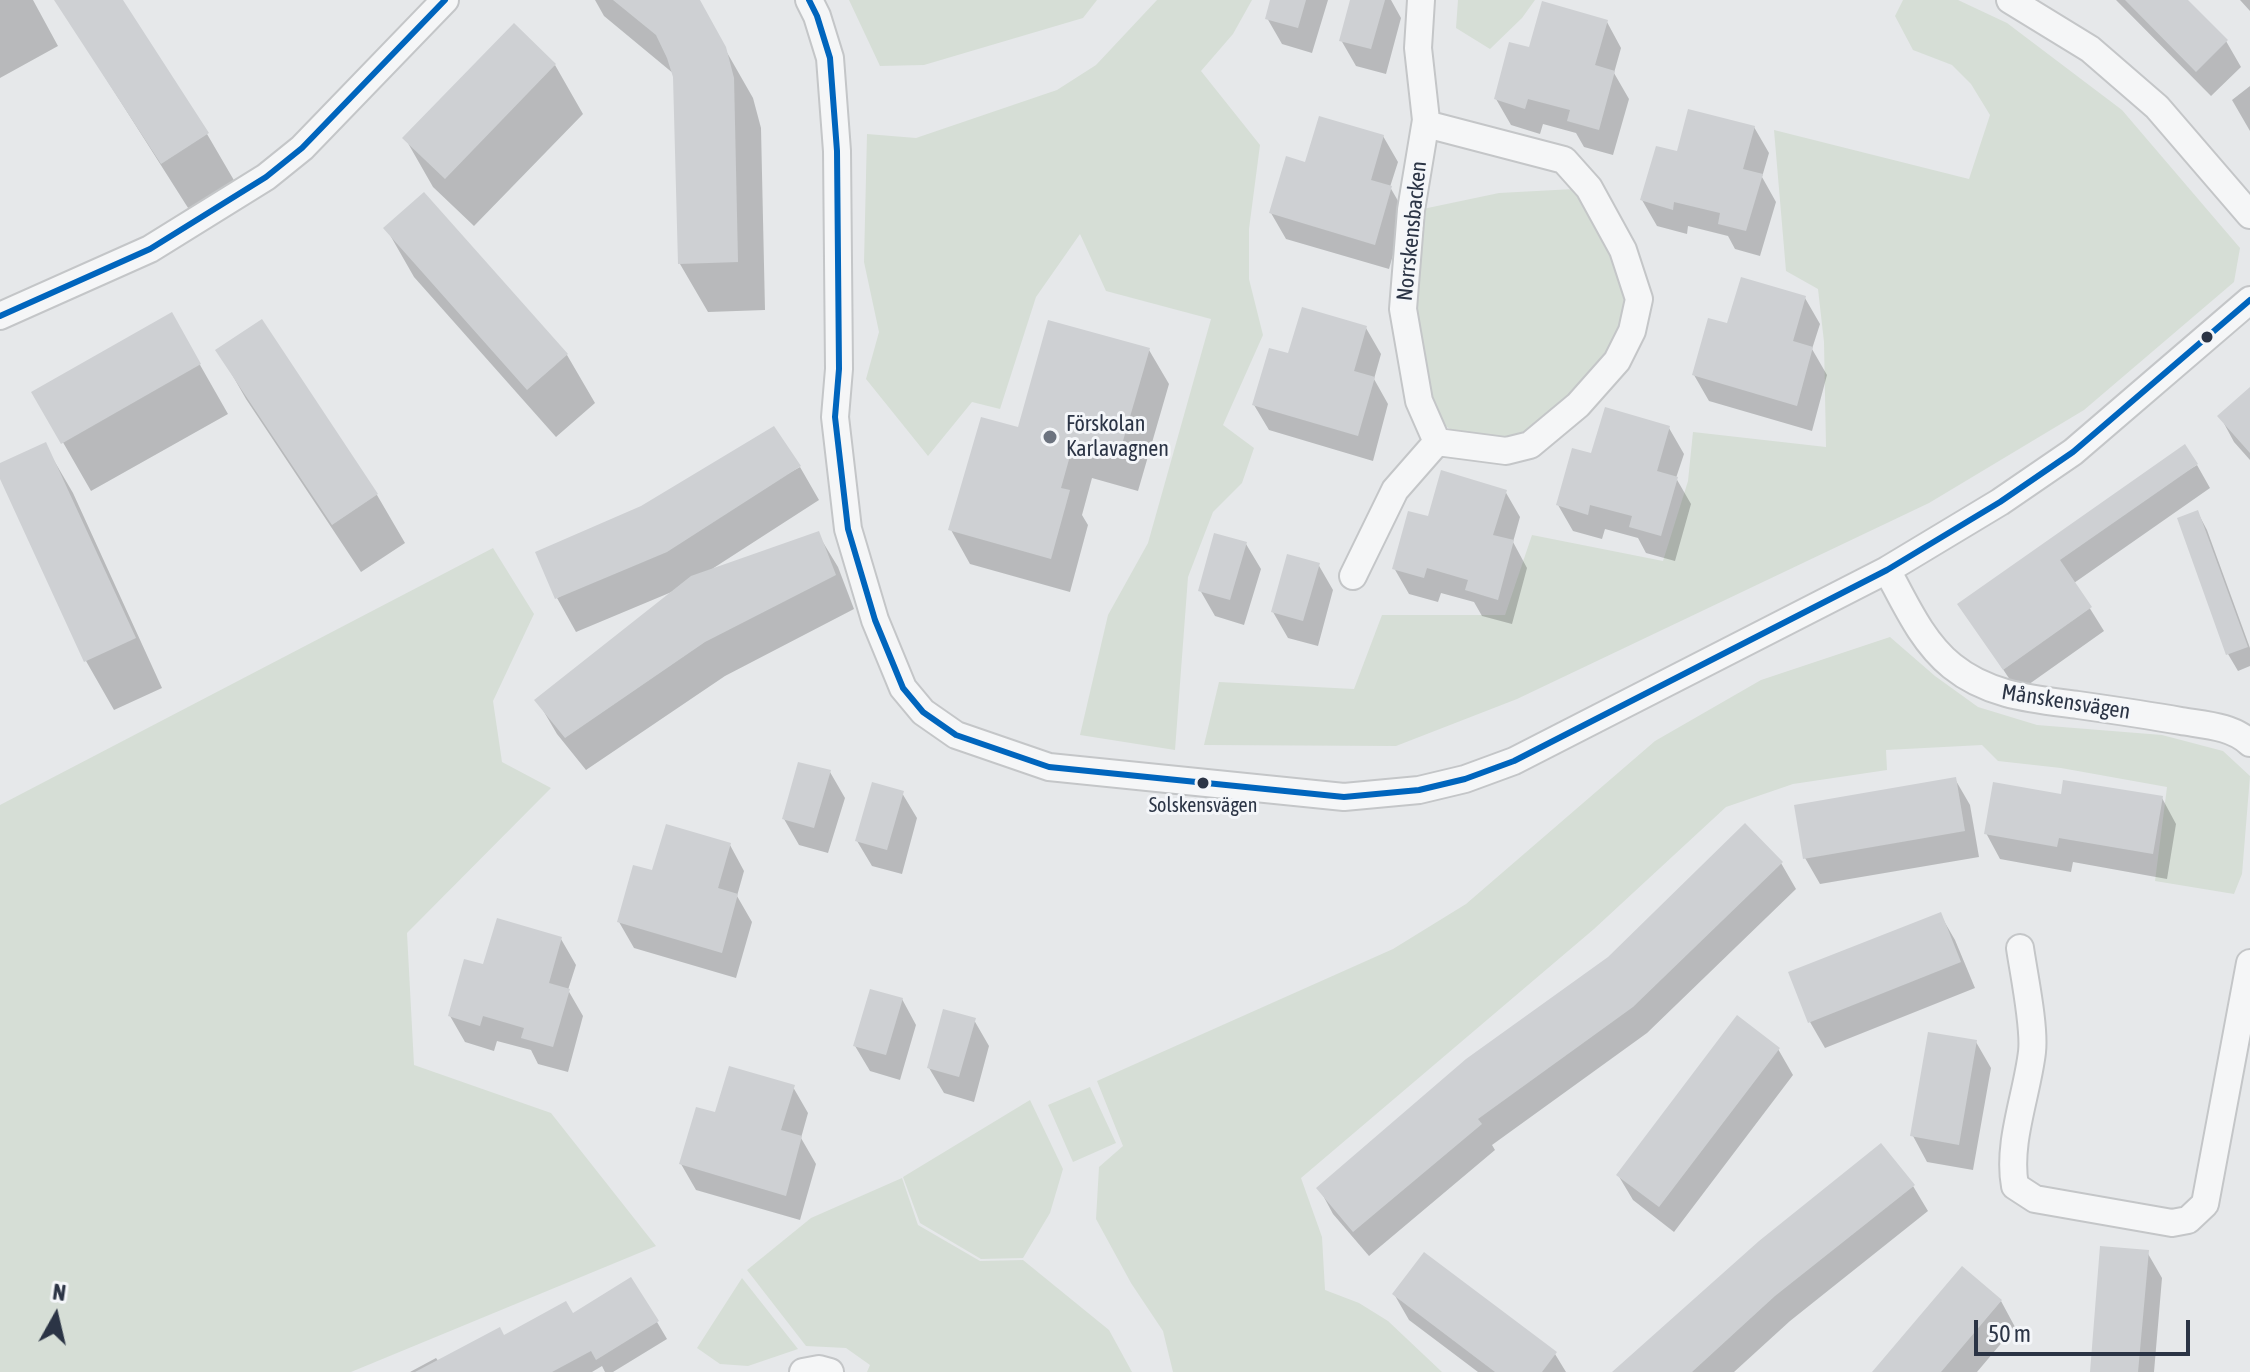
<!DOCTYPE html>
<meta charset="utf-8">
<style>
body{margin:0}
#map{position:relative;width:2250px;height:1372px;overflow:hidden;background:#e6e8ea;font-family:"Asap Condensed",sans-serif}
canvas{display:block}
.north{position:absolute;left:16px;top:1276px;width:80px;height:80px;-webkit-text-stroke:6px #f4f6f9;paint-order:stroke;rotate:8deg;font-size:22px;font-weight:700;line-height:32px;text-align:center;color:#2b3445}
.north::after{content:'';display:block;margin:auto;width:28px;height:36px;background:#2b3445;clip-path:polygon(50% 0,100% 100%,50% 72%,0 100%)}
.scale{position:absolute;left:1974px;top:1320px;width:216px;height:36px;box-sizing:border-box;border:4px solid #2b3445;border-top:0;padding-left:10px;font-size:24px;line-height:28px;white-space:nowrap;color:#2b3445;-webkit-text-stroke:6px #f4f6f9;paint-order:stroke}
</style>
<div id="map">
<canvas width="2250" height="1372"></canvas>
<div class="north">N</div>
<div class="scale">50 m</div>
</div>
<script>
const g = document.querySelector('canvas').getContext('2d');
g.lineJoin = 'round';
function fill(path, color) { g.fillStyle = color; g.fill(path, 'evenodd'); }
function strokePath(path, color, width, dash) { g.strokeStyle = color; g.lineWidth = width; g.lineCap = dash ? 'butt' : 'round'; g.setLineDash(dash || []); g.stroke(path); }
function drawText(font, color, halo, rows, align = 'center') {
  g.font = font + ' "Asap Condensed",sans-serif'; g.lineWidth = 6; g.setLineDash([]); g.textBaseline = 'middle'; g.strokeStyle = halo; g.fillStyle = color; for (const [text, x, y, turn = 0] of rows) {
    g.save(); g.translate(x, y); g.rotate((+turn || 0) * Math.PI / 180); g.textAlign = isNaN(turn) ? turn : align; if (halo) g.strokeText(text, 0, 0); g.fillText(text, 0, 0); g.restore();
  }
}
const green = new Path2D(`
 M849 0H1097L1083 18 924 65 880 66Z
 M1157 0H1252L1233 34 1201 71 1260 145 1249 229V279L1263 335 1223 425 1254 448 1242 483 1213 512 1188 577 1175 750 1080 735 1108 615 1148 543 1211 319 1106 291 1080 234 1036 297 1000 409 972 402 928 456 866 379 879 332 864 262 867 134 916 138 1057 90 1096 65Z
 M1458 0H1535L1522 18 1490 49 1456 28Z
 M1903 0H1958L2007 23 2122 110 2240 248 2234 282 2084 410 1929 503 1517 699 1396 746 1204 745 1219 682 1354 689 1382 615H1505L1532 535 1663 561 1688 481 1693 432 1826 447 1824 342 1818 289 1786 271 1774 130 1969 179 1990 115 1971 84 1952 65 1913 50 1895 16Z
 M1574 189C1592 217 1625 256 1627 290 1629 311 1624 337 1612 354 1596 377 1551 421 1528 435 1503 449 1463 442 1442 423 1429 411 1410 321 1409 301 1408 271 1415 239 1418 210L1499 193Z
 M493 548 534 614 493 701 502 762 551 788 407 933 414 1065 551 1113 656 1246 351 1372H0V805Z
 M1890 637 1935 676 1978 707 2037 725 2162 735 2223 751 2250 776 2242 874 2234 894 2155 881 2167 787 2061 768 1998 761 1982 745 1886 750 1887 770 1793 784 1726 807 1594 929 1301 1178 1322 1237 1325 1290 1359 1303 1388 1321 1442 1372H1173L1163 1331 1131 1283 1096 1219 1099 1167 1123 1146 1097 1081 1393 949 1466 904 1655 741 1761 680Z
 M1090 1087 1116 1143 1073 1162 1048 1105Z
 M1030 1100 1063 1169 1050 1213 1023 1258 981 1259 920 1223 903 1177Z
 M902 1178 918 1225 980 1261 1023 1260 1109 1330 1132 1372H867L870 1365 846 1348 806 1346 747 1270 811 1218Z
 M742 1278 798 1349 748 1366 720 1364 697 1348Z`);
const shadow = new Path2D(`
 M0 0H33L58 46 0 78Z
 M56 0H120L207 134 235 182 190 211Z
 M595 0H697L753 98 761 128 765 310 708 312 680 264 674 74 604 16Z
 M1272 0H1328L1312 53 1282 44 1267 18Z
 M1352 0H1391L1401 18 1386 74 1356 66 1341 40Z
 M2116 0H2186L2226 41 2241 67 2211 96Z
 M2240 0H2250V11Z
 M1607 22 1621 48 1614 73 1629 99 1613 155 1584 147 1576 133 1543 124 1540 134 1511 125 1496 99 1530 50Z
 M555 65 583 114 474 226 433 187 405 138Z
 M2250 86V131L2232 100Z
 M1754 127 1769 153 1762 177 1776 202 1760 256 1735 249 1728 236 1688 226 1687 234 1657 226 1642 200 1678 153Z
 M1383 136 1398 162 1390 187 1405 213 1389 269 1286 239 1271 213 1307 164Z
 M386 228 567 355 595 403 556 437 414 277Z
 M1805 298 1820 324 1812 349 1827 375 1812 431 1709 401 1694 375 1728 325Z
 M171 314 228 414 91 491 34 392Z
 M1366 328 1381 354 1374 379 1388 404 1373 461 1269 430 1254 405 1290 356Z
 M218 350 377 495 405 543 361 572 246 399Z
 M1149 350 1169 384 1138 491 1092 478 1082 515 1088 525 1070 592 970 564 951 530 1019 430Z
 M2250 389V460L2234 442 2220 416Z
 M1669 428 1684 454 1676 478 1691 504 1675 561 1646 553 1638 538 1605 529 1602 539 1573 531 1558 505 1592 455Z
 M45 445 73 493 162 688 114 710 86 661 0 474V465Z
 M2197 465 2210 488 2074 583 2104 631 2018 692 1960 604Z
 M800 467 819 500 712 569 818 534 838 567 854 609 725 676 586 770 557 734 537 700 674 591 576 632 557 598Z
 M1505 491 1520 517 1513 542 1527 568 1512 624 1482 616 1474 602 1441 593 1438 602 1409 594 1394 568 1429 519Z
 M2198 513 2207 530 2250 648V666L2238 671 2228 654Z
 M1246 544 1261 569 1244 625 1215 616 1200 590Z
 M1318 564 1333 590 1318 646 1288 638 1273 612Z
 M830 772 845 798 828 853 799 845 784 819Z
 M1955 779 1970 805 1979 857 1820 884 1805 858Z
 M902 793 917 818 902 874 872 866 857 841Z
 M2062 797 2162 798 2176 824 2167 879 2073 862 2071 872 2000 859 1986 833Z
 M730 845 744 871 737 896 752 922 736 978 634 948 619 922 653 873Z
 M1781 863 1796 889 1647 1033 1492 1145 1495 1150 1369 1256 1333 1214 1319 1188Z
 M1940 914 1955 940 1975 988 1825 1048 1810 1022 1791 974Z
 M561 939 576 965 568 990 583 1016 568 1072 538 1064 531 1050 497 1041 494 1051 465 1042 450 1016 485 967Z
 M902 999 916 1025 900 1080 870 1071 855 1046Z
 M974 1020 989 1046 974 1102 944 1093 929 1068Z
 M1976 1042 1991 1068 1973 1170 1927 1162 1913 1136Z
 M1778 1049 1793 1075 1674 1232 1633 1200 1618 1175Z
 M793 1087 808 1113 801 1138 816 1164 800 1220 696 1190 681 1164 717 1115Z
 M1913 1186 1928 1211 1790 1321 1734 1372H1615Z
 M2147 1252 2162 1278 2154 1372H2092Z
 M1394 1294 1555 1354 1566 1372H1478L1409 1320Z
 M2001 1301 2015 1327 1977 1372H1874Z
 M572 1316 657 1322 667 1339 613 1372H605L602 1366 592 1372H410L436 1358 439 1362Z`);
const building = new Path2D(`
 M54 0H123L209 133 161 164Z
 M613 0H700L726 47 734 78 738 262 678 264 673 77 667 58 656 35Z
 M1270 0H1306L1298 28 1265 19Z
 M1350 0H1385L1371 49 1339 41Z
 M2125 0H2188L2228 40 2196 72Z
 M1542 1 1608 20 1595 65 1615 71 1599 130 1567 121 1570 110 1528 99 1525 109 1494 99 1509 42 1529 47Z
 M514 23 556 64 445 179 402 138Z
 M1688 109 1755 126 1743 169 1763 174 1746 231 1718 224 1720 213 1674 202 1673 210 1640 200 1656 146 1677 151Z
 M1319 116 1384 135 1371 180 1392 186 1375 245 1269 213 1286 156 1305 162Z
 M424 192 568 354 527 390 383 228Z
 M1741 277 1806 296 1793 341 1813 347 1797 406 1692 375 1708 318 1727 323Z
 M1302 307 1367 326 1354 371 1375 377 1358 436 1252 405 1269 348 1288 353Z
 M172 312 201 364 61 444 31 392Z
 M262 319 378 494 332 525 215 350Z
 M1048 320 1150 348 1118 458 1073 445 1061 488 1070 490 1051 559 948 530 981 417 1018 427Z
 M2250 387V453L2217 416Z
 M1605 407 1670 426 1657 471 1678 477 1661 536 1629 527 1632 516 1590 505 1588 515 1556 505 1572 448 1591 453Z
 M774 426 801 466 667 552 555 599 535 552 641 506Z
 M46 442 136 638 84 662 0 479V463Z
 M2185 444 2198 464 2060 560 2092 607 2003 670 1957 604Z
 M1441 470 1507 490 1493 535 1514 540 1498 600 1465 590 1468 580 1427 568 1424 578 1392 569 1408 511 1428 516Z
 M2198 510 2248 647 2226 655 2177 518Z
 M819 531 836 575 705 642 565 738 534 700 691 576Z
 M1214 533 1247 542 1230 600 1198 591Z
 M1287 554 1320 563 1303 621 1271 612Z
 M798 762 831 770 814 828 782 819Z
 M1956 777 1965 831 1803 859 1794 805Z
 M2063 780 2163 796 2153 854 2059 838 2057 847 1984 834 1993 782 2061 794Z
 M872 782 904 791 887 850 855 841Z
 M1745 823 1783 862 1633 1007 1478 1119 1482 1124 1353 1232 1316 1188 1466 1059 1608 957Z
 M666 824 731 843 718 888 738 894 722 953 617 922 633 865 652 870Z
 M1941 912 1961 962 1808 1023 1788 972Z
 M497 918 562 937 549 983 570 989 553 1047 521 1038 524 1028 483 1016 480 1026 448 1016 464 959 483 964Z
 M870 989 903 998 886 1055 853 1046Z
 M943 1009 976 1018 959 1077 927 1068Z
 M1737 1015 1780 1048 1659 1207 1616 1175Z
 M1928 1032 1977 1040 1959 1145 1910 1136Z
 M729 1066 795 1085 781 1130 802 1136 786 1196 679 1164 696 1107 715 1112Z
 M1881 1143 1915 1185 1775 1296 1692 1372H1612L1759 1241Z
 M2100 1246 2149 1250 2138 1372H2090Z
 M1424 1252 1557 1352 1542 1372H1495L1392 1294Z
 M1962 1266 2002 1300 1941 1372H1872Z
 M631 1277 659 1321 596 1360 591 1351 552 1372H415L500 1327 504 1335 566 1301 573 1313Z`);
const minor = new Path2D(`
 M809 0 817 16 830 58 837 151 839 369 835 417 848 529 875 620 903 688 923 712 956 735 1049 767 1344 797 1419 790 1465 779 1514 761 1887 570 2000 502 2073 452 2250 300
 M2010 0 2090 49 2157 107 2250 215
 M1426 124 1564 160 1589 188 1623 250 1639 299 1632 331 1617 361 1578 405 1530 445 1506 451 1437 442
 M0 316 150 249 266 177 302 148 445 0
 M1887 570C1905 603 1922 642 1952 666 1989 696 2033 699 2078 705 2113 710 2147 715 2181 721 2205 725 2232 726 2250 743
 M1353 576 1395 490 1437 442 1419 401 1403 309 1411 210 1426 120 1418 48 1421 0
 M2020 948C2024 975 2035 1027 2032 1052 2027 1095 2007 1143 2015 1186L2035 1199 2172 1223 2188 1220 2205 1204 2250 963
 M803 1372 819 1369 830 1372`);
const bus1 = new Path2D(`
 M809 0 817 16 830 58 837 151 839 369 835 417 848 529 875 620 903 688 923 712 956 735 1049 767 1344 797 1419 790 1465 779 1514 761 1887 570 2000 502 2073 452 2250 300
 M0 316 150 249 266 177 302 148 445 0`);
const markers = [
 [2207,337,7,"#2b3445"],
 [1050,437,8,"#6c737f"],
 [1203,783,7,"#2b3445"]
];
const busNames = [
 ["Solskensvägen",1203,806]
];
const streetNames = [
 ["Norrskensbacken",1412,231,-84],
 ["Månskensvägen",2066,702,9]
];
const poiNames = [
 ["Förskolan",1066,424],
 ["Karlavagnen",1066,449]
];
fill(green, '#d6ded6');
fill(shadow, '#0003');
fill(building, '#ced0d3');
strokePath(minor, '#c4c6c8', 30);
strokePath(minor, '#f5f6f7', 26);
strokePath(bus1, '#0065bd', 6);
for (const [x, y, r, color] of markers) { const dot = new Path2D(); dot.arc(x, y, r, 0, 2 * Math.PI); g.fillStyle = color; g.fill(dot); strokePath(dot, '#f4f6f9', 3); }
drawText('20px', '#2b3445', '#f4f6f9', busNames);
drawText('22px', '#2b3445', '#f4f6f9', streetNames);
drawText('22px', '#2b3445', '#f4f6f9', poiNames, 'left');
</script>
